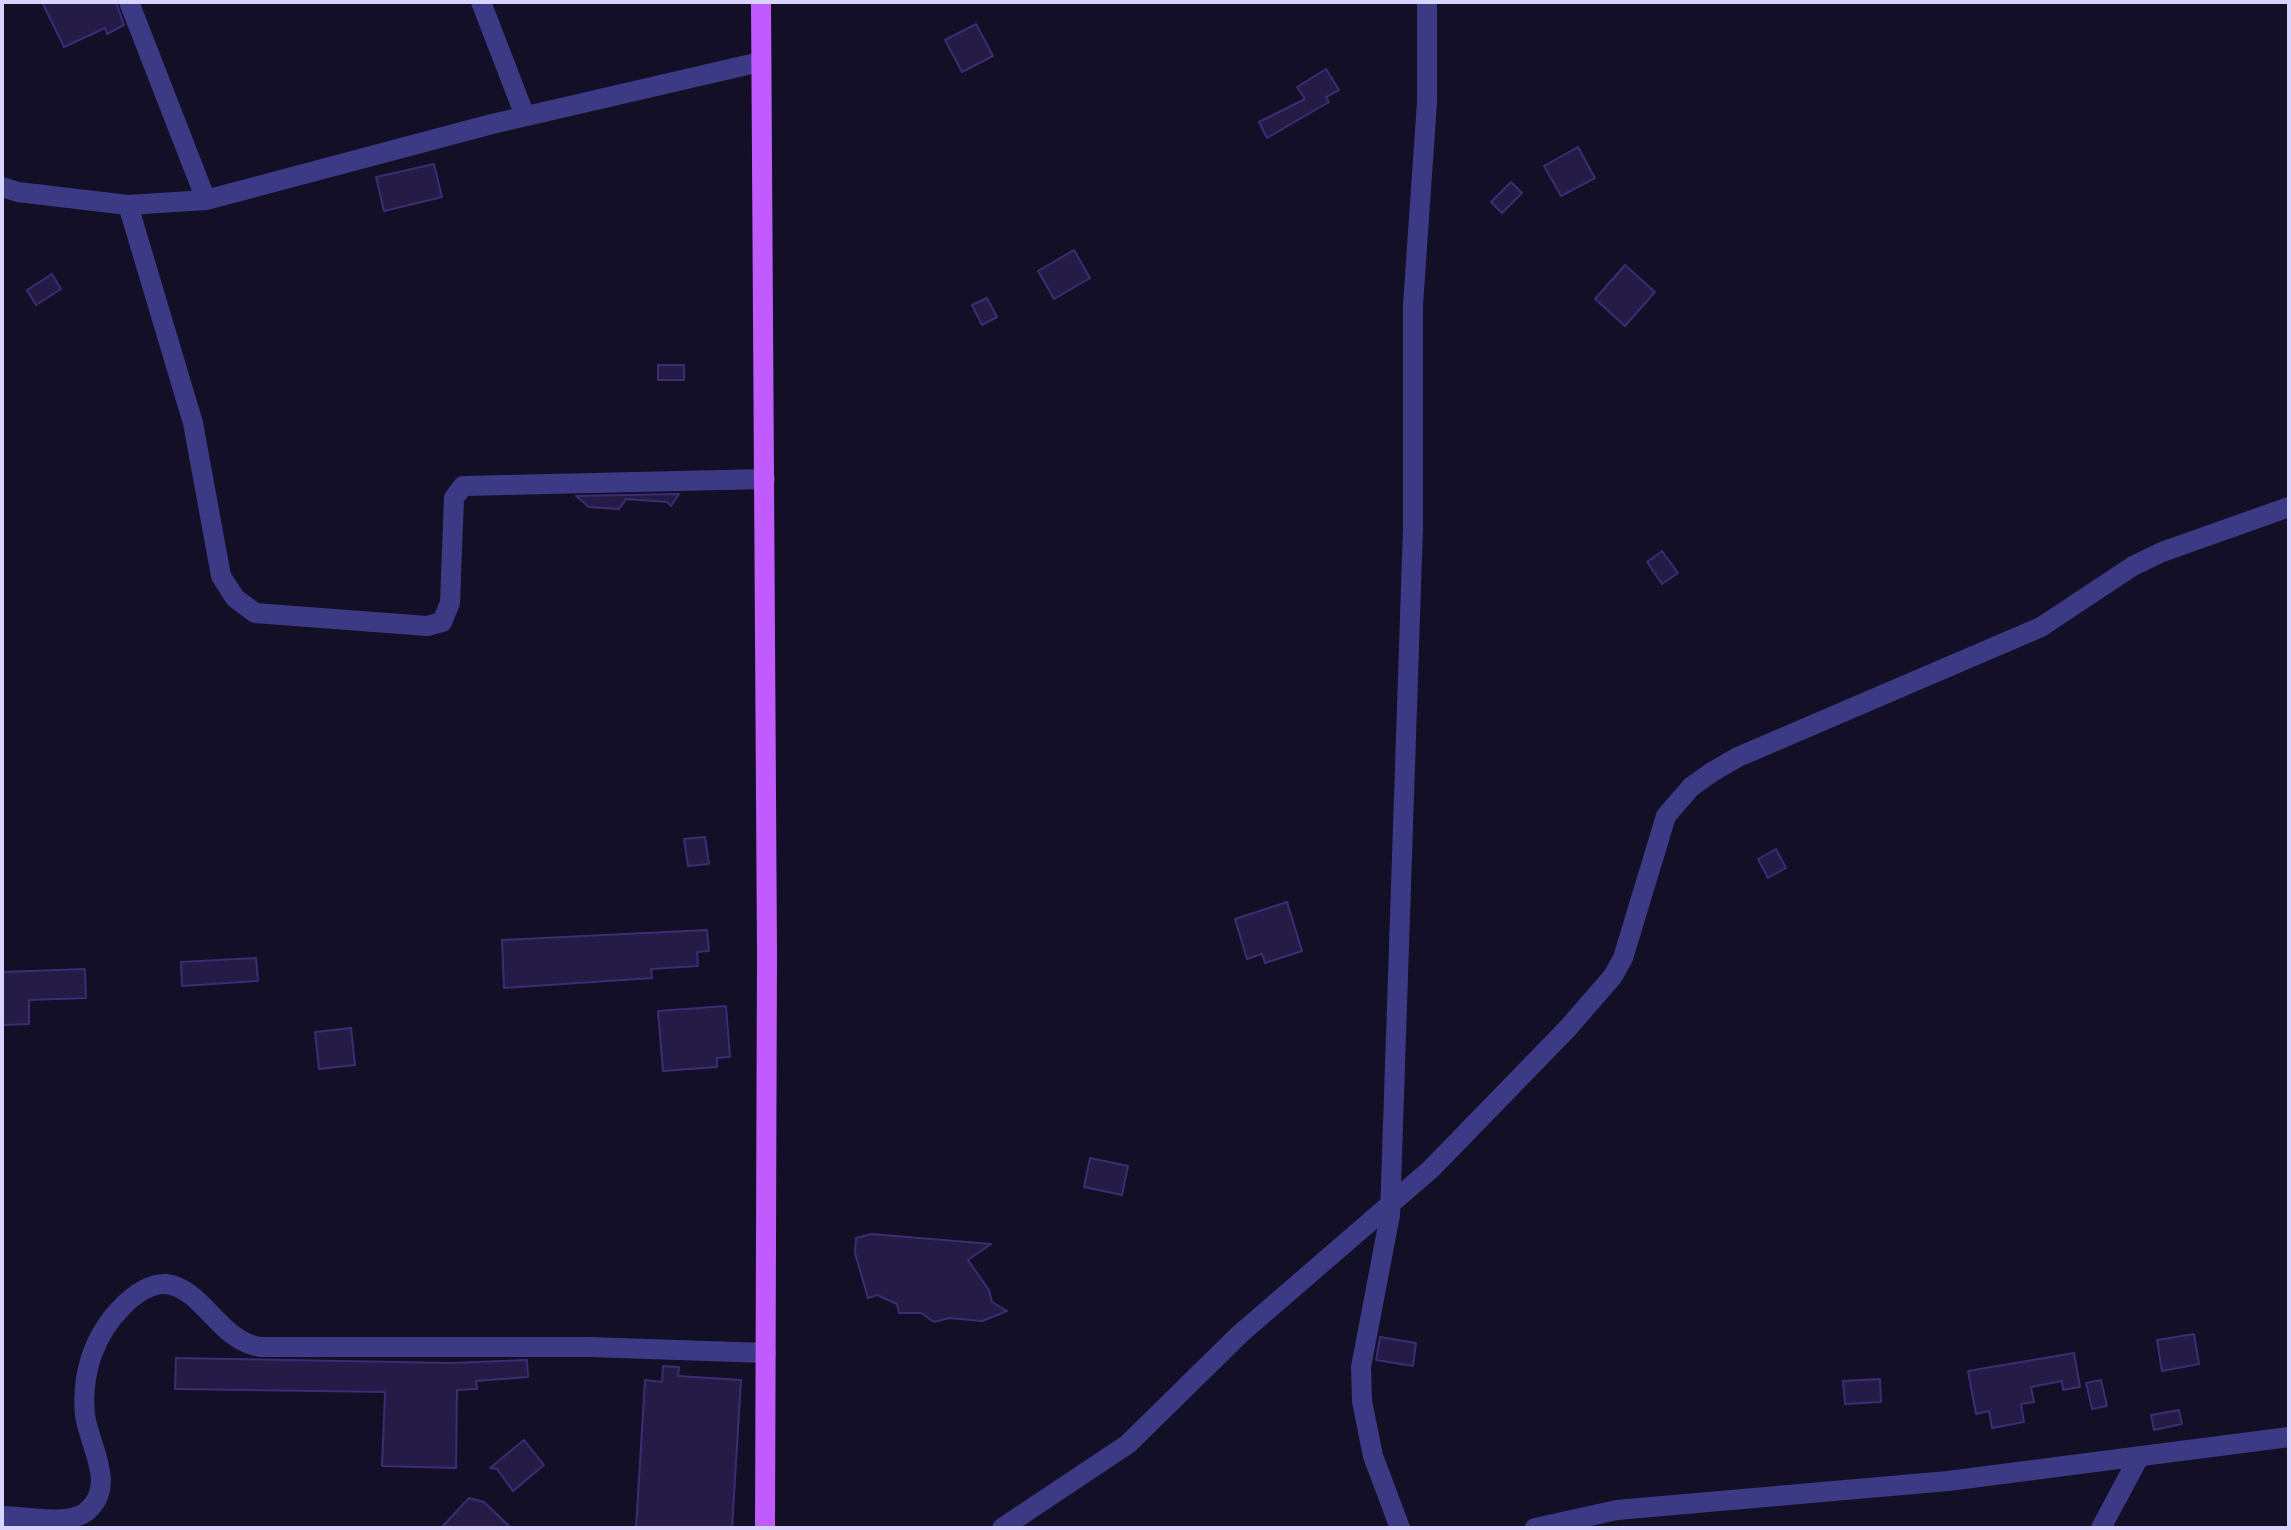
<!DOCTYPE html>
<style>
body{margin:0}
#map{position:relative;width:2291px;height:1530px;overflow:hidden;background:#130f26;font-family:"Space Grotesk",sans-serif}
canvas{display:block}
.frame{position:absolute;inset:0;border:4px solid #d9d4ff;pointer-events:none}
</style>
<div id="map">
<canvas width="2291" height="1530"></canvas>
<div class="frame"></div>
</div>
<script>
const g = document.querySelector('canvas').getContext('2d');
g.lineJoin = 'round';
function fill(path, color) { g.fillStyle = color; g.fill(path, 'evenodd'); }
function strokePath(path, color, width, dash) { g.strokeStyle = color; g.lineWidth = width; g.lineCap = dash ? 'butt' : 'round'; g.setLineDash(dash || []); g.stroke(path); }
const building = new Path2D(`
 M42 2H116L124 25 107 34 105 28 64 47Z
 M976 24 993 56 962 72 945 40Z
 M1326 69 1339 90 1326 97 1329 102 1267 138 1259 122 1305 99 1297 87Z
 M1578 147 1595 178 1561 196 1544 166Z
 M434 164 442 197 384 211 376 177Z
 M1511 182 1522 193 1502 213 1491 202Z
 M1074 250 1090 278 1054 299 1038 271Z
 M1625 265 1655 292 1625 326 1595 299Z
 M52 274 61 289 36 305 27 290Z
 M987 298 997 317 982 325 972 305Z
 M658 365H684V380H658Z
 M679 494 671 506 667 502 626 499 619 509 589 507 576 496Z
 M1662 551 1678 573 1662 584 1647 562Z
 M705 837 709 864 688 866 684 839Z
 M1776 849 1786 868 1768 878 1758 859Z
 M1287 902 1302 951 1265 963 1262 954 1247 959 1235 919Z
 M707 930 709 951 697 952 698 966 651 969 652 978 504 988 502 940Z
 M256 958 258 981 182 986 181 962Z
 M85 969 86 998 29 1000V1024L2 1025V972Z
 M726 1006 730 1057 717 1058V1067L663 1071 658 1011Z
 M351 1028 355 1065 319 1069 315 1032Z
 M1090 1158 1128 1166 1122 1195 1084 1187Z
 M871 1234 991 1244 968 1260 989 1290 992 1302 1007 1311 982 1321 949 1318 934 1322 921 1313H899L897 1304 877 1295 868 1298 855 1253 856 1238Z
 M2194 1334 2199 1364 2162 1371 2157 1340Z
 M1380 1337 1416 1343 1413 1366 1376 1360Z
 M2074 1353 2080 1387 2063 1390 2062 1381 2031 1387 2034 1402 2021 1404 2024 1422 1992 1428 1989 1411 1976 1414 1968 1371Z
 M176 1358 452 1363 527 1360 528 1377 476 1381 477 1389 457 1390 456 1468 382 1466 385 1392 175 1389Z
 M663 1366 679 1367 678 1376 741 1380 732 1528H636L645 1380 662 1382Z
 M1880 1379 1881 1402 1845 1404 1843 1381Z
 M2101 1380 2107 1406 2092 1409 2086 1383Z
 M2179 1410 2182 1424 2154 1430 2151 1415Z
 M524 1440 544 1465 513 1491 497 1469 490 1468Z
 M469 1498 484 1502 511 1528H441Z`);
const minor = new Path2D(`
 M129 2 206 200
 M481 2 525 116
 M2 187 18 192 128 205 206 200 492 124 760 62
 M128 205 193 423 221 576 235 598 255 613 427 626 442 622 450 603 454 498 463 486 765 479
 M2 1516C24 1516 67 1526 86 1512 118 1486 89 1446 85 1415 81 1374 94 1334 124 1305 135 1294 151 1283 166 1284 204 1289 218 1340 260 1347H589L766 1353
 M1002 1528 1128 1444 1240 1334 1431 1169 1568 1028 1613 976 1623 958 1666 816 1691 787 1712 772 1738 757 2041 627 2133 566 2162 552 2289 507
 M1400 1528 1373 1456 1362 1401 1361 1367 1390 1215 1413 527V305L1427 102V2
 M1535 1528 1617 1510 1948 1481 2289 1437
 M2101 1528 2139 1457`);
const primary = new Path2D(`
 M761 2 767 952 765 1528`);
fill(building, '#241b47');
strokePath(building, '#3b2d73', 2);
strokePath(minor, '#3d3a85', 20);
strokePath(primary, '#c25bff', 20);
</script>
